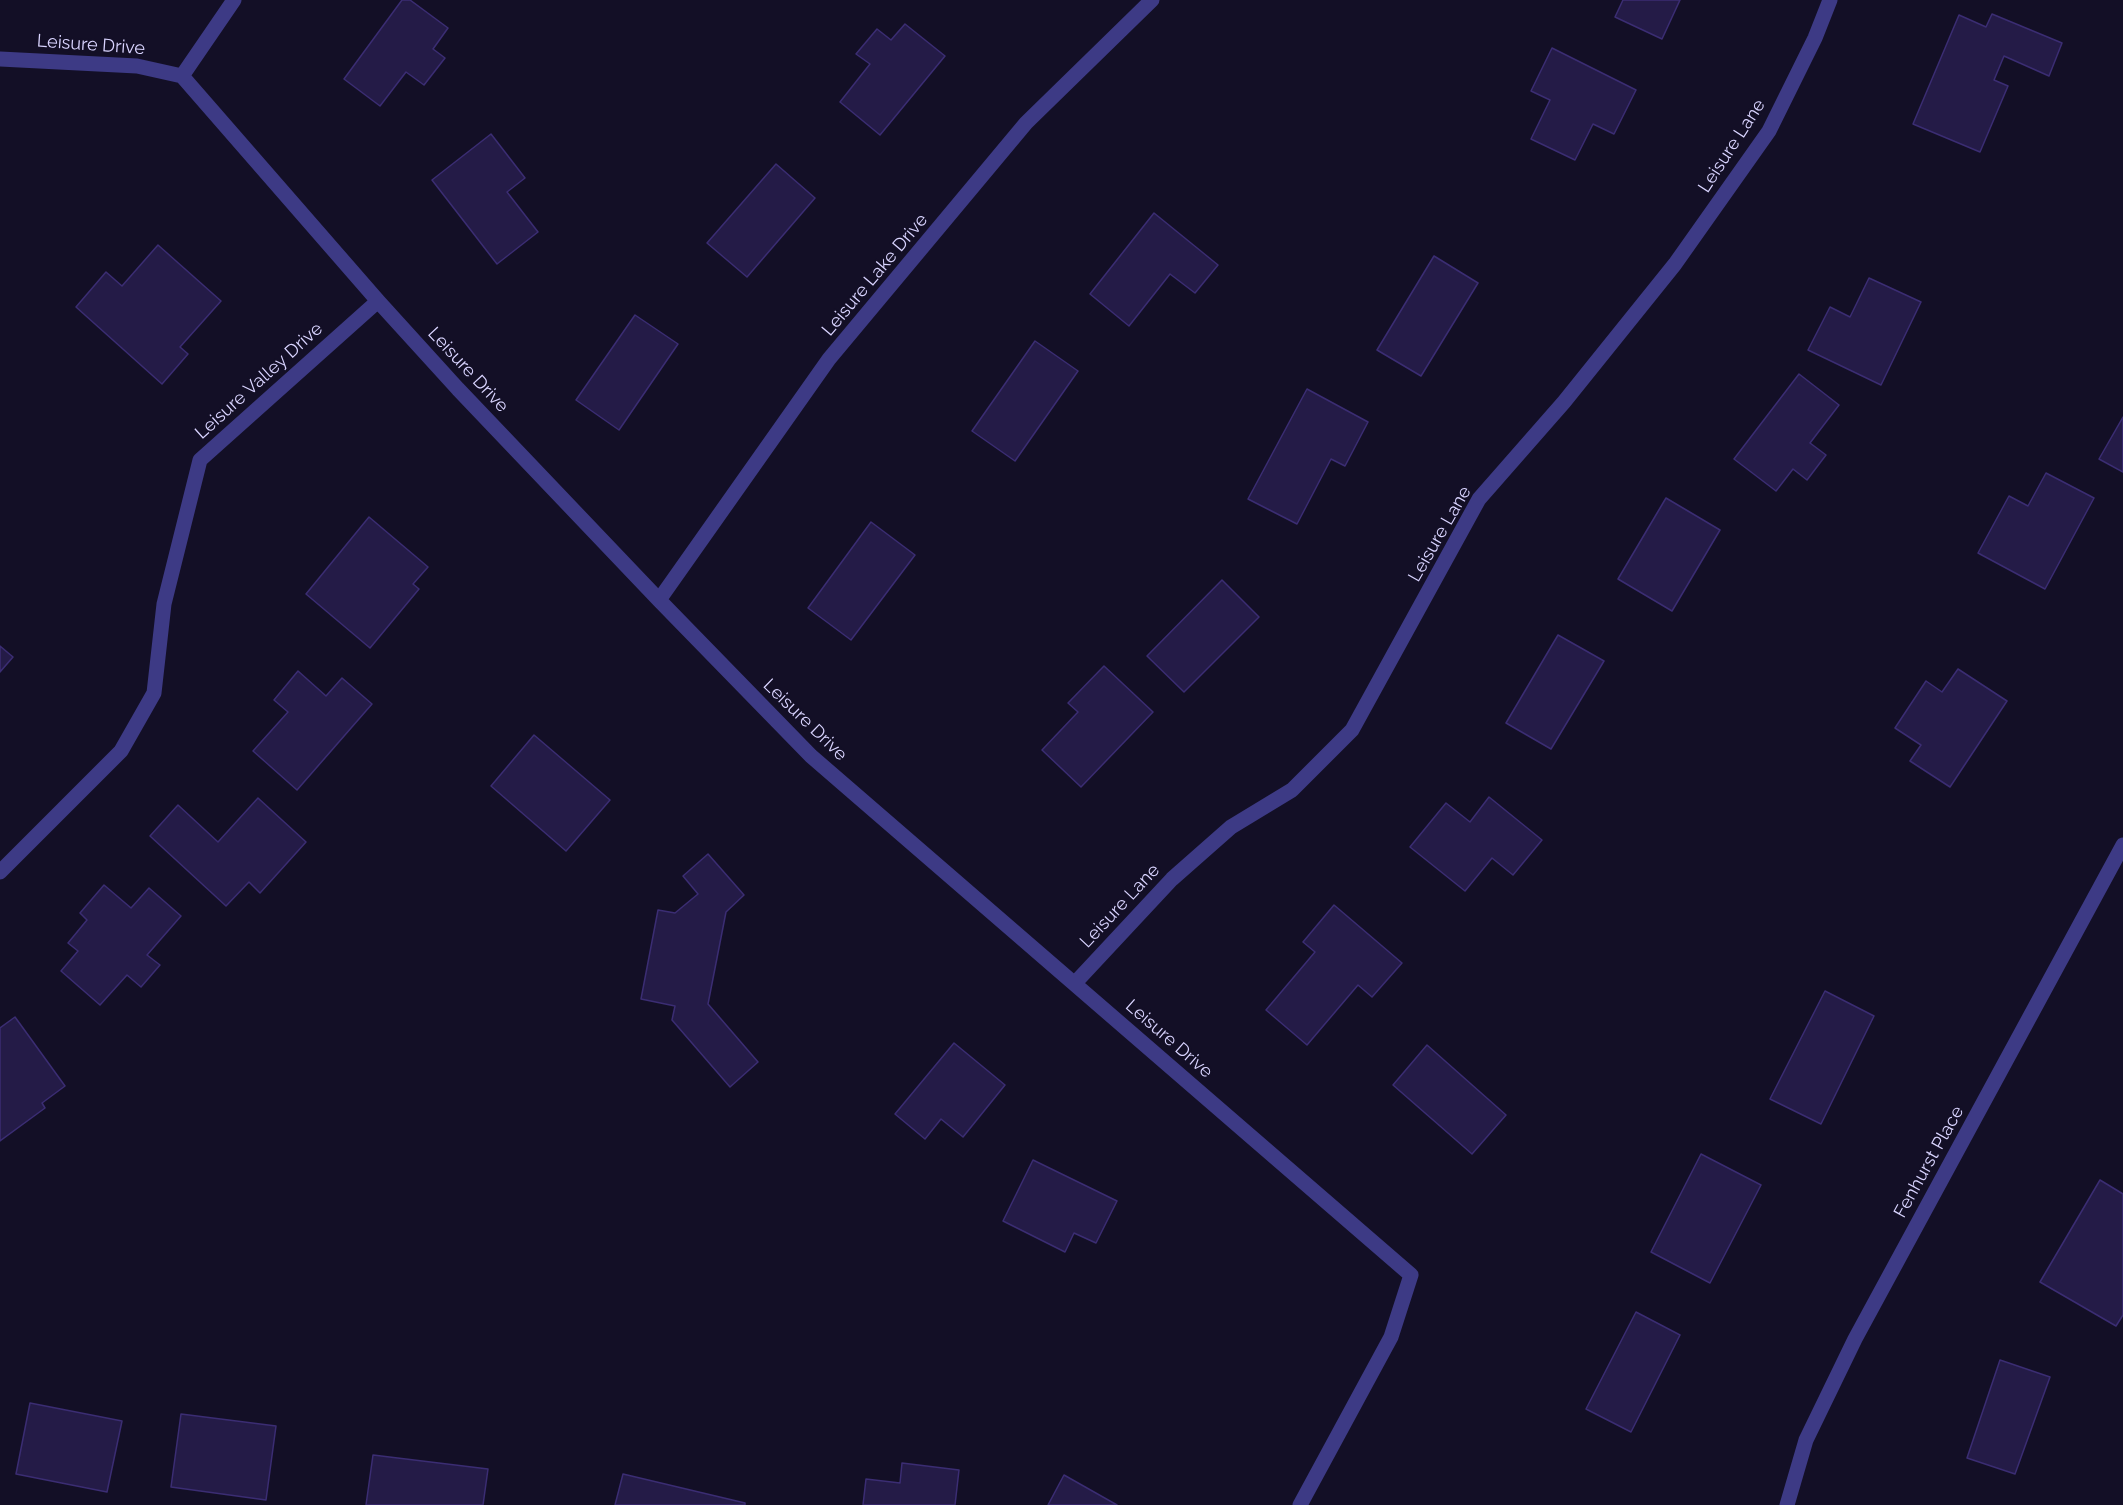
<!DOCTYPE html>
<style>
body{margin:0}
canvas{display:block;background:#130f26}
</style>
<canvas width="2123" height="1505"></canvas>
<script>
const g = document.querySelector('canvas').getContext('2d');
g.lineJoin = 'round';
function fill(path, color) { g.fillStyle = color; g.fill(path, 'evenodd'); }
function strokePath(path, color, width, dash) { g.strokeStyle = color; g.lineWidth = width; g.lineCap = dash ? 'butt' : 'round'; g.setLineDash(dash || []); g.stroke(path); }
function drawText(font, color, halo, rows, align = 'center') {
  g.font = font + ' Raleway,sans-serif'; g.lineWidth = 4.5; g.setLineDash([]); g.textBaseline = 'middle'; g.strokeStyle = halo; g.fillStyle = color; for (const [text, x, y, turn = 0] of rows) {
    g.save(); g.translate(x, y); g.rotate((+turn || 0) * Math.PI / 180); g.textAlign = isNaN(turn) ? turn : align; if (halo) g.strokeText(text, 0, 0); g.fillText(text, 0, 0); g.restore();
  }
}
const building = new Path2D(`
 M402 0H410L448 28 433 49 445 58 424 85 406 72 380 106 344 79Z
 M1623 0H1680L1662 39 1615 17Z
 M1992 14 2062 43 2049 76 2004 56 1994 80 2008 86 1980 152 1913 124 1959 15 1986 27Z
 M905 24 945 56 880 135 840 102 870 64 856 54 877 29 891 40Z
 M1552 48 1636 90 1614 134 1593 124 1575 160 1531 139 1550 100 1531 91Z
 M491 134 525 178 507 192 538 232 497 264 432 180Z
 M776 164 815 198 747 277 707 243Z
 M1154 213 1218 265 1195 293 1170 274 1129 326 1090 294Z
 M158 245 221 301 180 347 188 354 162 384 76 307 106 272 122 286Z
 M1434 256 1478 283 1421 376 1377 350Z
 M1869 278 1921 302 1881 385 1808 350 1830 307 1850 317Z
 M635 315 678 344 619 430 576 400Z
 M1035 341 1078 371 1015 461 972 431Z
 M1799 374 1839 405 1810 443 1826 455 1807 480 1793 469 1776 491 1734 459Z
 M1307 389 1368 422 1345 466 1331 459 1297 524 1248 499Z
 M2123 417V472L2099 459Z
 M2046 473 2094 498 2045 589 1978 553 2009 496 2028 506Z
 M1666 498 1720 530 1672 611 1618 579Z
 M369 517 428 567 413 584 419 589 370 648 306 594Z
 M871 522 915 555 851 640 808 608Z
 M1222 580 1259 617 1184 692 1147 656Z
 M1558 635 1604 661 1551 749 1506 723Z
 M0 646 13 657 0 672Z
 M1104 666 1153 712 1081 787 1042 750 1078 712 1068 703Z
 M1958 669 2007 701 1950 787 1910 761 1921 745 1895 728 1926 681 1942 692Z
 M298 671 326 696 342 678 372 704 297 790 253 751 288 712 274 700Z
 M534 735 610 800 566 851 491 786Z
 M1489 797 1542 840 1513 875 1492 858 1465 891 1410 847 1446 803 1470 822Z
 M258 798 306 842 260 893 249 882 226 906 150 836 178 805 218 842Z
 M708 854 744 895 726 912 708 1004 758 1062 730 1087 672 1020 675 1006 641 999 658 910 675 913 698 894 683 876Z
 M104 885 131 908 149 888 181 916 147 955 160 965 141 987 127 975 100 1005 61 971 78 951 68 943 87 920 80 913Z
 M1334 905 1402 963 1372 997 1358 985 1307 1045 1266 1010 1315 952 1303 942Z
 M1825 991 1874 1016 1821 1124 1770 1099Z
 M15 1017 65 1086 42 1103 45 1108 0 1141V1028Z
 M954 1043 1005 1085 963 1137 941 1119 925 1139 895 1114Z
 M1427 1045 1506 1115 1472 1154 1393 1085Z
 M1701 1154 1761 1185 1710 1283 1651 1252Z
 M1033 1160 1117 1201 1096 1243 1074 1233 1065 1252 1003 1221Z
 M2100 1180 2123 1194V1315L2116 1326 2040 1282Z
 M1636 1312 1680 1335 1631 1432 1586 1409Z
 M2000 1360 2050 1377 2015 1474 1967 1458Z
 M30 1403 122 1421 107 1492 16 1474Z
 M181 1414 276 1426 266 1500 171 1487Z
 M373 1455 488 1469 483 1505H366Z
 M902 1463 959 1470 955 1505H863L866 1479 900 1483Z
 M623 1474 745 1503V1505H615Z
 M1064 1475 1117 1505H1048Z`);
const minor = new Path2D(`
 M0 59 137 66 182 76 378 301 458 389 659 600 811 756 1411 1275 1391 1337 1300 1505
 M182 76 234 0
 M659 600 829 359 1026 123 1152 0
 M0 872 121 751 154 693 164 604 200 460 378 301
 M1075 983 1172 879 1231 827 1292 790 1352 730 1479 499 1564 402 1675 264 1769 131 1815 38 1830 0
 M1787 1505 1806 1440 1855 1339 2123 845`);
const streetNames = [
 ["Leisure Drive",91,45,4],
 ["Leisure Lane",1732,146,-57],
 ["Leisure Lake Drive",875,275,-50],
 ["Leisure Drive",468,370,47],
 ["Leisure Valley Drive",259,381,-42],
 ["Leisure Lane",1440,534,-60],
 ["Leisure Drive",805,720,44],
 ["Leisure Lane",1120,906,-47],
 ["Leisure Drive",1169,1039,41],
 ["Fenhurst Place",1929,1162,-61]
];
fill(building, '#241b47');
strokePath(building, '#3b2d73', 1.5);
strokePath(minor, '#3d3a85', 15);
drawText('18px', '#d9d4ff', '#130f26', streetNames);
</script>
